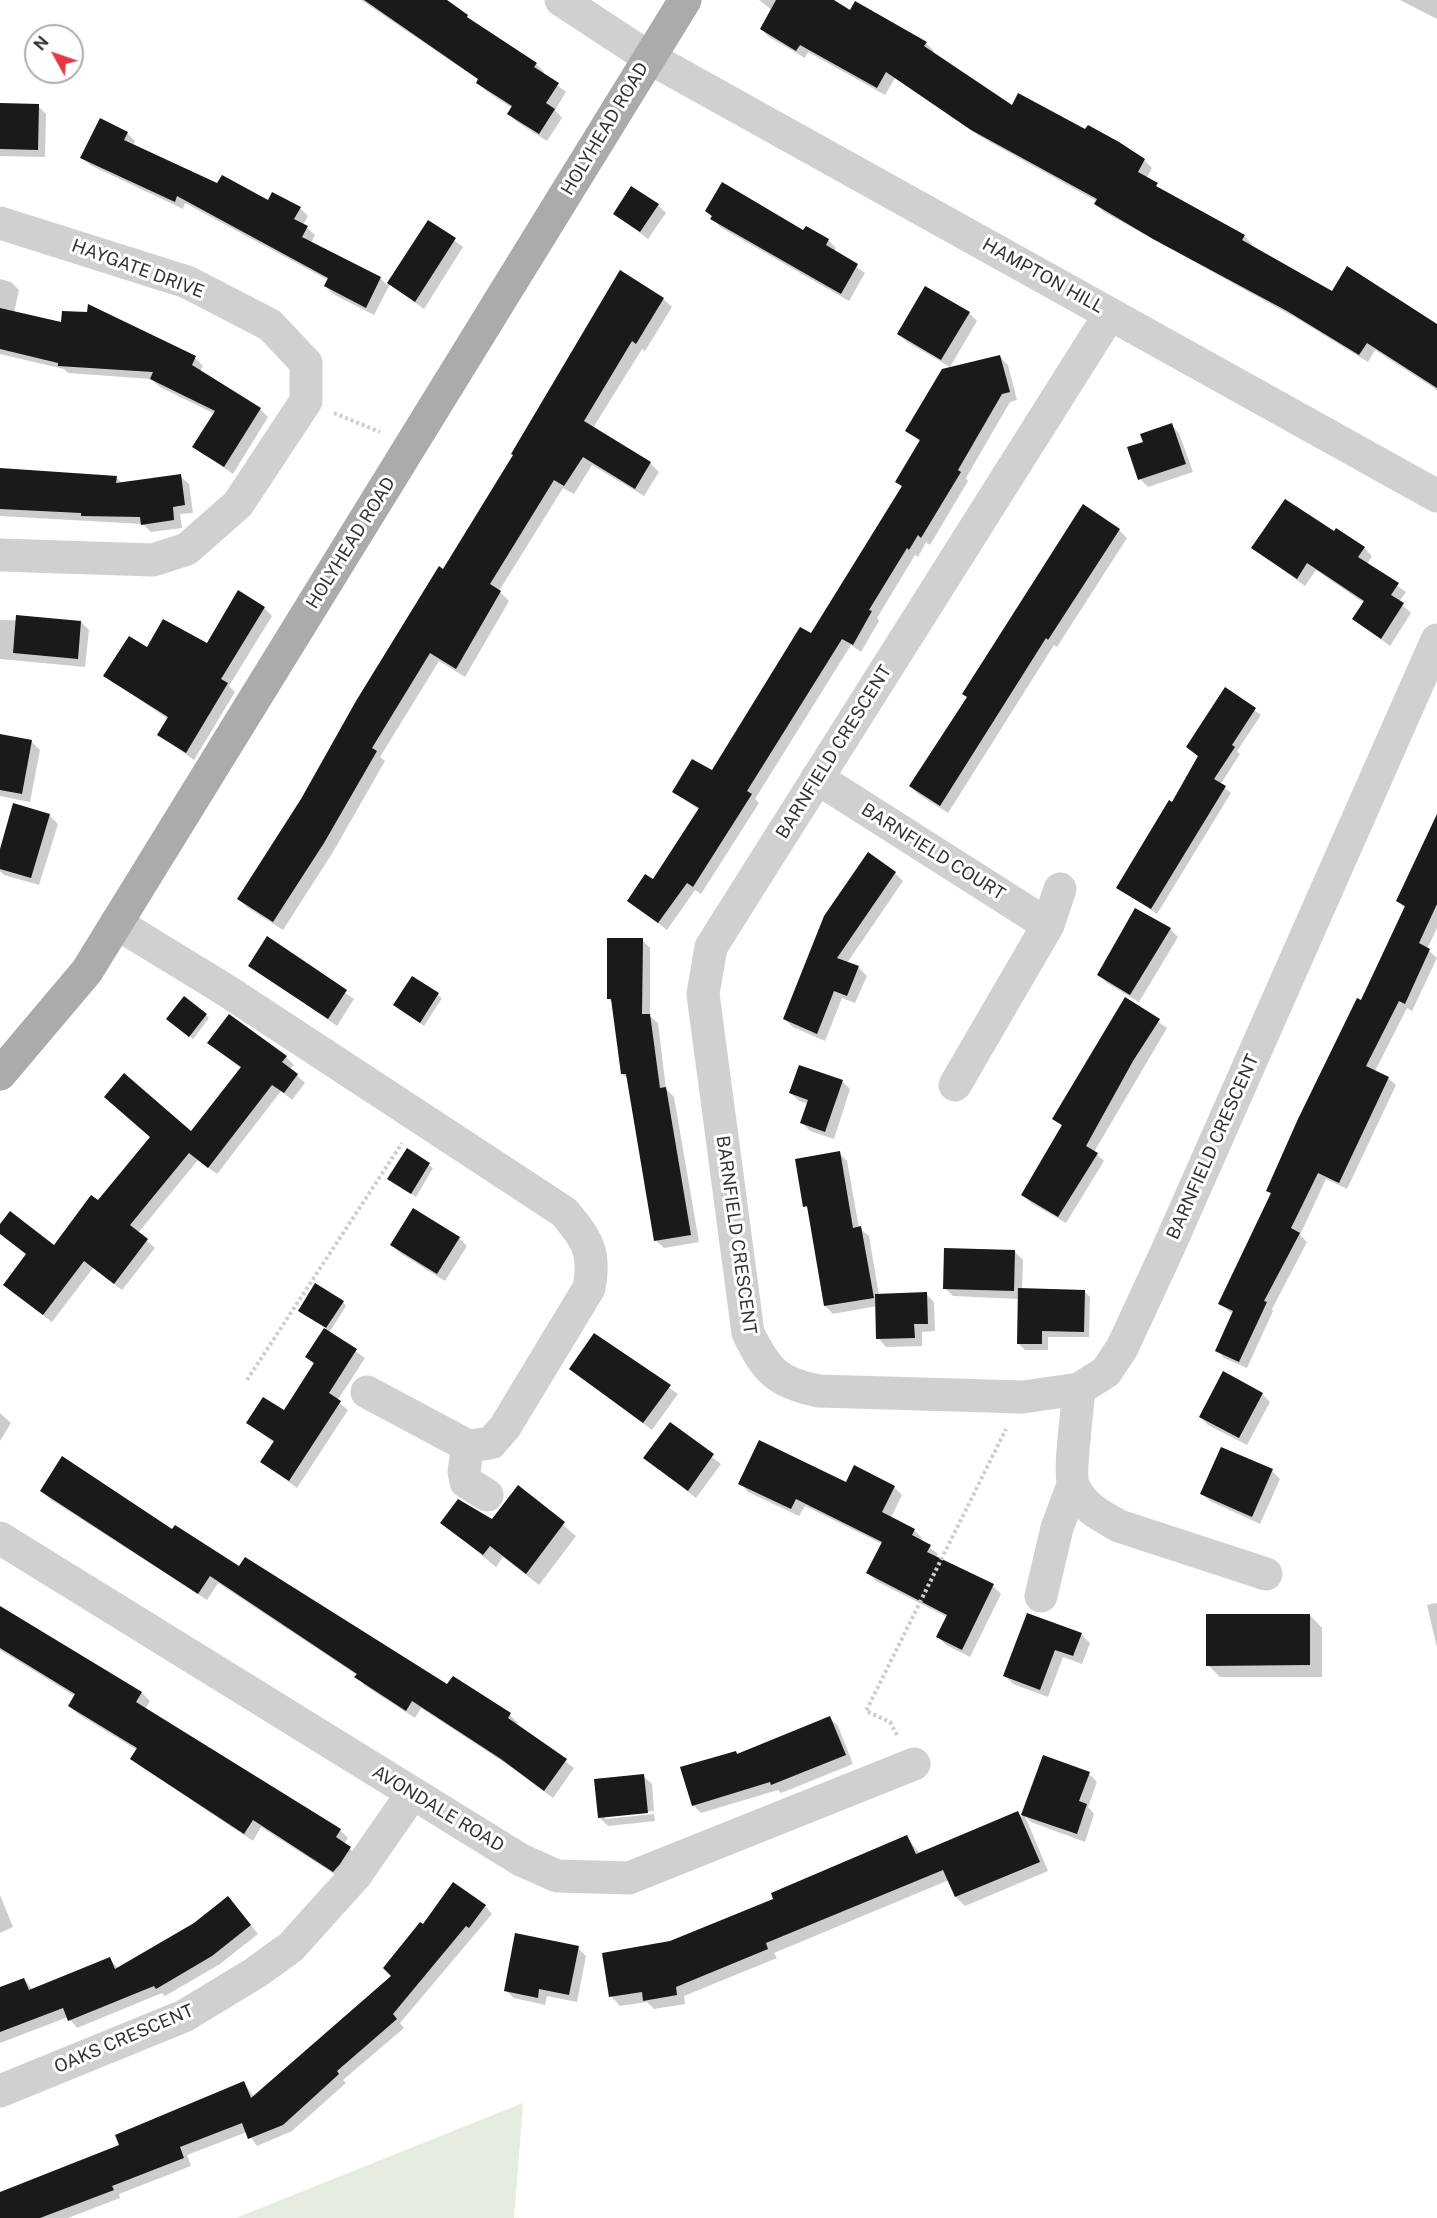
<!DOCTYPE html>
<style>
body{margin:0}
#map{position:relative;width:1437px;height:2218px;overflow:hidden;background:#fff;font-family:"Public Sans",sans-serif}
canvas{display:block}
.north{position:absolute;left:24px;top:24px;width:60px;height:60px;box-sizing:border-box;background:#fff;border:2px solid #adadad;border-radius:50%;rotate:310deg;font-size:16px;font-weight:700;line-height:24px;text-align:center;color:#333}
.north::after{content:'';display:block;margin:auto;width:21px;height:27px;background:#e63946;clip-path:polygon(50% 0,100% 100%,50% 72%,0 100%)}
</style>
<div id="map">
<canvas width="1437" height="2218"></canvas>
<div class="north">N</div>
</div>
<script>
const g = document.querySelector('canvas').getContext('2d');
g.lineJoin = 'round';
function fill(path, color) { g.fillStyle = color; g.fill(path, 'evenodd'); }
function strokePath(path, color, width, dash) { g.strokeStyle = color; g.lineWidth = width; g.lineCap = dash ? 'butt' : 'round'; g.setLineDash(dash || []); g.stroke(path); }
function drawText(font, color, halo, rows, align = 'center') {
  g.font = font + ' "Public Sans",sans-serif'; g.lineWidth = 6; g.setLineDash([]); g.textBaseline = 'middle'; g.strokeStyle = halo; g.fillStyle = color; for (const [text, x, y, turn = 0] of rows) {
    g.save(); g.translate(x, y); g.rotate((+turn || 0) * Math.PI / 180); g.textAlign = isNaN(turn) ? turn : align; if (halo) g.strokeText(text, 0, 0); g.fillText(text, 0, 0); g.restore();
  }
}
const green = new Path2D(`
 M523 2103 514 2218H236Z`);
const shadow = new Path2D(`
 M361 0H441L536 64 544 72 543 74 566 92 555 110 562 118 547 141 517 122 509 113 512 108 486 91 478 83 479 80Z
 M759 0H831L851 12 926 43 934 51 932 53 1012 107 1144 160 1152 168 1146 179 1165 193 1244 236 1252 244 1250 246 1332 293 1437 326V390L1375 350 1368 362 1296 318 1104 212 1096 204 1098 202 981 137 895 78 885 95 808 52 805 58 769 37 761 29 772 10Z
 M1400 0H1437V19Z
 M0 105 38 106 46 114 45 157 0 156Z
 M127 133 135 141 133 146 218 185 268 202 300 208 308 216 303 225 315 235 311 243 381 279 387 285 429 222 463 247 424 309 390 284 374 315 333 294 325 286 328 280 185 203 183 209 90 165 82 157Z
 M658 205 666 213 648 239 615 214Z
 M707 211 828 240 836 248 834 252 865 273 849 301 720 227Z
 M0 279 11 282 19 290 14 313 195 358 203 366 200 372 260 409 268 417 233 474 194 447 215 414 160 387 151 379 68 373 64 369 0 354Z
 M663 299 672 307 645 351 642 349 593 428 650 463 659 472 644 496 592 465 574 494 563 488 499 591 509 601 465 677 439 661 380 757 385 761 333 852 283 930 248 908 239 899 444 571Z
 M969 313 977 321 950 367 907 342 899 334Z
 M1000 357 1008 365 1017 400 1010 402 966 478 968 481 930 545 926 542 918 557 915 555 877 618 879 621 861 652 851 645 755 799 759 803 701 894 695 890 667 930 629 901 653 881 699 810 674 792 713 772 811 635 902 487 897 482 920 442 907 431Z
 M1171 425 1179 433 1193 472 1148 487 1140 479 1145 443Z
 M0 471 116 477 123 484 180 476 189 484 193 513 180 514 182 528 151 532 143 524 0 516Z
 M1119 530 1127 538 1057 647 1054 645 948 813 918 794 910 786Z
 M1334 533 1364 548 1372 556 1367 564 1406 592 1399 602 1411 613 1390 646 1353 619 1364 603 1316 570 1305 586 1253 548Z
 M264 608 272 616 229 686 235 692 194 760 159 735 168 719 105 676 147 649 207 645Z
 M0 620 81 622 89 630 85 667 0 659Z
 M1226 689 1261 715 1237 751 1240 754 1220 785 1231 793 1157 914 1118 888 1173 804 1199 757 1188 747Z
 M0 736 32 742 40 750 30 802 0 796Z
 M50 816 58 824 39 885 4 875 0 871V854Z
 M1437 830V928L1427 949 1437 958 1412 1011 1407 1008 1375 1071 1388 1078 1396 1085 1347 1189 1326 1179 1300 1235 1307 1242 1272 1309 1273 1311 1247 1368 1224 1358 1217 1350 1233 1314 1220 1304 1272 1194 1268 1190 1405 909 1398 901Z
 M895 873 903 881 847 963 859 968 867 976 855 1003 842 998 825 1041 793 1027 784 1019Z
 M1170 929 1178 937 1139 1002 1107 983 1099 975Z
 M267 938 354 999 337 1026 250 965Z
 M642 940 650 948V1016L658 1023 666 1089 674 1097 699 1242 664 1248 655 1240 629 1080 622 1074 613 1003 609 999Z
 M413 978 442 998 424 1026 395 1005Z
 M1126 999 1167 1028 1094 1152 1104 1161 1066 1223 1031 1203 1023 1195 1063 1127 1053 1119Z
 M206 1015 209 1018 193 1039 172 1023Z
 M229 1017 286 1057 294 1065 290 1069 305 1083 292 1100 281 1091 217 1174 198 1160 138 1233 155 1248 122 1290 93 1268 52 1322 13 1292 27 1255 0 1233V1227L54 1247 98 1202 191 1134 242 1069 209 1043Z
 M842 1081 850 1089 834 1139 810 1131 802 1123 808 1104 799 1101 791 1093Z
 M407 1150 433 1168 416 1197 393 1182Z
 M839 1153 847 1161 859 1228 869 1236 879 1295 926 1294 934 1302 935 1331 922 1332V1346L886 1347 878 1338 877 1306 833 1314 825 1306 809 1210 805 1206Z
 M459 1238 467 1246 445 1281 400 1253 392 1245Z
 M1015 1252 1023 1260 1022 1290 1084 1291 1090 1297 1089 1337H1048V1350H1025L1018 1343 1019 1299 953 1296 945 1288Z
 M343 1302 346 1306 329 1333 365 1358 337 1401 348 1410 297 1488 262 1462 274 1443 248 1423 284 1412 315 1365 307 1357Z
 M595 1335 678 1394 652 1430 571 1369Z
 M1262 1394 1270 1402 1247 1445 1208 1425 1200 1417Z
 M0 1413 11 1423 0 1441Z
 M670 1424 721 1464 696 1498 645 1458Z
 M1272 1471 1280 1479 1260 1524 1210 1501 1201 1493Z
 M740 1483 846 1484 894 1487 902 1495 891 1518 914 1530 922 1538 921 1541 938 1554 936 1558 993 1586 1001 1594 970 1657 946 1645 938 1637 947 1617 876 1581 868 1573 882 1544 805 1506 799 1516 748 1492Z
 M518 1487 576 1536 539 1585 503 1557 496 1567 442 1522 492 1521Z
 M42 1491 173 1531 448 1686 510 1715 518 1723 516 1725 574 1768 553 1798 511 1767 421 1708 415 1718 364 1685 357 1675 218 1583 207 1600 50 1499Z
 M1437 1603V1648L1427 1605Z
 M0 1607 142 1693 150 1701 145 1709 340 1830 348 1838 344 1844 358 1856 342 1879 261 1827 253 1841 140 1766 132 1758 137 1750 78 1714 69 1706 75 1696 0 1650Z
 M1028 1615 1082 1635 1090 1643 1082 1664 1063 1657 1048 1697 1013 1684 1005 1676Z
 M1310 1615 1322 1628V1677H1220L1208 1665Z
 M830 1718 838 1726 853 1764 781 1793 778 1790 701 1813 693 1805 736 1752 738 1755Z
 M1044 1757 1089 1774 1097 1782 1088 1807 1094 1814 1085 1842 1031 1822 1025 1816 1048 1871 965 1906 956 1897 949 1880 774 1953 777 1958 684 1996 685 2004 654 2009 647 2002 620 2006 611 1996 670 1943 775 1900 907 1837 920 1854 1018 1813 1022 1817Z
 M643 1776 652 1784 654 1811 605 1816V1819L654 1814 655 1821 608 1826 600 1818Z
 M0 1895 13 1927 0 1933Z
 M236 1906 258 1934 220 1964 165 1996 162 1993 77 2028 68 2017 0 2043V1989L24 1979 33 1990 109 1959 118 1968Z
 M485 1906 492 1914 400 2023 404 2028 343 2080 346 2083 292 2131 257 2146 247 2132 187 2155 191 2166 119 2194 120 2198 68 2218H0V2194L121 2146 244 2083 254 2097 393 1976 423 1927Z
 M578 1948 586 1956 577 2002 547 1996 545 2005 514 1998 505 1990Z`);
const building = new Path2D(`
 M364 0H447L468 15 467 17 537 63 534 67 559 83 546 103 555 109 539 134 507 114 512 106 476 83 478 79Z
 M776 0H834L850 10 855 1 927 42 924 46 1012 105 1018 93 1085 129 1088 125 1119 142 1145 159 1138 172 1158 183 1156 186 1245 235 1242 240 1332 291 1347 266 1437 324V388L1367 343 1359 355 1287 311 1153 239 1094 204 1097 199 971 130 886 72 877 88 800 45 796 51 760 29Z
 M0 103 39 104 38 150 0 149Z
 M100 118 128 132 124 140 217 183 222 175 268 200 272 192 301 207 294 219 308 226 302 237 381 277 366 308 324 286 328 278 177 196 175 202 80 158Z
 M722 182 803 230 806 226 829 239 826 245 858 264 841 294 710 219 712 216 705 211Z
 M631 186 659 204 640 232 613 214Z
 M428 220 456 238 415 302 387 283Z
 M620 270 664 298 636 344 632 341 584 421 651 462 635 489 583 457 564 486 554 480 490 584 501 591 456 669 430 653 372 748 377 751 324 843 273 922 237 899 301 799 356 701 439 566 443 569 513 455 511 454Z
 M925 286 970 312 941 360 897 334Z
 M88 304 196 356 192 365 261 408 224 467 192 447 215 411 150 379 153 372 58 366V363L0 349V308L61 322 62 311 87 312Z
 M1000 355 1010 392 1002 394 958 470 961 472 921 538 918 535 909 550 907 548 869 610 872 611 853 645 842 639 747 791 752 794 693 887 687 883 658 923 627 901 645 874 653 879 699 808 672 792 692 759 712 770 800 627 811 633 902 486 895 482 920 440 905 431 942 369Z
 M1172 423 1186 464 1138 480 1127 447 1143 442 1140 434Z
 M0 468 117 476 116 483 181 474 185 505 173 507 174 520 141 525 140 517 81 516V513L0 509Z
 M1285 499 1334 531 1336 528 1365 547 1358 557 1399 583 1391 595 1404 603 1381 639 1352 619 1364 601 1307 563 1297 579 1251 548Z
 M1083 504 1120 529 1048 640 1046 638 940 806 909 786 967 697 962 694Z
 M238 590 265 607 221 679 228 683 186 753 157 735 168 717 103 676 129 636 147 647 163 619 207 643Z
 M16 615 81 621 78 659 13 653Z
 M1225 687 1256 708 1232 745 1235 747 1214 779 1226 786 1151 909 1116 888 1169 800 1172 802 1198 756 1186 747Z
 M0 734 32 740 22 794 0 790Z
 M13 803 50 814 31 878 0 869V849Z
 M1437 814V904L1419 943 1430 949 1405 1004 1399 1001 1366 1066 1389 1077 1339 1183 1318 1173 1291 1228 1300 1233 1264 1301 1267 1302 1239 1362 1215 1351 1233 1311 1218 1304 1271 1193 1266 1191 1298 1119 1357 998 1361 1000 1405 906 1396 901Z
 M868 852 896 872 837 958 859 966 847 996 834 991 817 1034 783 1019 824 916Z
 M1135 908 1171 928 1130 995 1097 975Z
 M267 936 347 990 328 1019 248 966Z
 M607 938H643L642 1014H650L660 1088 666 1087 691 1235 654 1241 626 1074H621L611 999H607Z
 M412 976 439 993 420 1023 393 1005Z
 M184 996 207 1014 189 1037 166 1019Z
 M1125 997 1160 1019 1133 1061 1086 1146 1098 1153 1058 1217 1021 1195 1062 1125 1052 1119Z
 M229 1014 287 1056 282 1062 298 1074 284 1093 272 1085 208 1168 189 1153 130 1225 148 1239 114 1284 84 1261 43 1315 3 1285 26 1254 0 1234V1224L10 1211 54 1245 91 1195 98 1200 150 1137 104 1097 124 1073 191 1131 241 1067 207 1043Z
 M799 1065 843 1080 825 1132 800 1123 808 1100 789 1093Z
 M407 1148 430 1163 411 1194 387 1179Z
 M840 1151 853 1228 861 1226 874 1298 824 1306 807 1206 803 1207 795 1159Z
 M413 1208 460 1237 437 1274 390 1245Z
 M944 1248 1015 1250 1014 1291 943 1289Z
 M315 1283 344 1301 326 1328 298 1311Z
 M1018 1288 1085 1290 1084 1332 1042 1331V1344H1017Z
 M927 1292 928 1324H914L915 1338 876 1339 875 1294Z
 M324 1328 357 1349 329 1393 341 1401 289 1481 260 1462 274 1441 246 1423 263 1397 284 1410 314 1363 305 1357Z
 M594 1333 671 1385 643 1423 569 1369Z
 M1223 1371 1263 1393 1239 1438 1199 1417Z
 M670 1422 714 1454 688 1491 643 1458Z
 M759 1440 846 1482 854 1465 895 1486 882 1512 915 1529 912 1535 931 1545 927 1552 994 1584 962 1650 936 1637 947 1615 866 1573 882 1542 796 1499 791 1509 738 1484Z
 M1221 1447 1273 1469 1252 1517 1200 1494Z
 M62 1456 172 1529 175 1525 239 1566 245 1557 447 1684 453 1676 511 1713 508 1718 567 1759 544 1791 501 1759 412 1701 406 1711 354 1677 357 1674 210 1576 198 1594 40 1491Z
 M518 1485 565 1522 526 1574 490 1546 483 1555 440 1523 458 1499 492 1519Z
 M0 1606 142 1692 136 1702 341 1829 336 1837 351 1847 340 1864 333 1872 253 1820 244 1834 130 1759 137 1748 68 1706 75 1694 0 1648Z
 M1027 1613 1082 1633 1073 1656 1055 1650 1040 1690 1003 1676Z
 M1206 1614H1310V1665L1206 1666Z
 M830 1716 846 1755 771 1785 770 1782 692 1806 680 1767 736 1751 737 1754Z
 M1043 1755 1090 1772 1079 1801 1087 1804 1077 1834 1021 1815Z
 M644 1774 648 1813 598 1818 594 1779Z
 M1018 1811 1040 1862 955 1897 943 1870 766 1943 768 1949 676 1987 677 1995 643 2001 642 1992 609 1997 602 1953 670 1941 773 1899 771 1893 907 1835 916 1854Z
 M453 1882 486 1905 469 1928 466 1926 393 2014 397 2019 337 2071 339 2074 283 2125 248 2139 242 2123 180 2147 184 2158 112 2186 114 2190 40 2218H0V2192L119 2145 115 2135 244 2081 251 2098 391 1976 383 1968 420 1922 423 1924Z
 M228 1896 251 1925 212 1956 156 1989 154 1986 68 2021 63 2008 0 2032V1987L24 1978 29 1990 110 1957 115 1969 194 1923Z
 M515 1933 579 1946 569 1995 539 1989 538 1998 504 1991Z`);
const path = new Path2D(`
 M334 413 380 432
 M247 1380 402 1143
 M897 1735 890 1722 866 1711 1006 1429`);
const minor = new Path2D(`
 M561 0 648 57 1437 496
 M0 223 187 282 270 325 306 363V401L238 504 187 549 153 560 0 555
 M1110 314 711 947 703 994 748 1333C766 1370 777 1383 819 1391L1023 1397 1079 1389 1106 1372 1122 1348 1167 1251 1437 640
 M817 778 1048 925
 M116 923 224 989 564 1212C587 1239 596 1252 589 1288L505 1427 491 1443 468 1446 367 1392
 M955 1085 1048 925 1060 889
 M1079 1389C1078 1407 1068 1474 1074 1487 1083 1507 1101 1516 1119 1526L1266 1574
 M468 1446 464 1471 466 1482 487 1495
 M0 1538 521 1860 557 1876 629 1878 914 1764
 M1041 1596 1057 1528 1073 1485
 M0 2091 184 2016 255 1973 291 1947 355 1876 412 1794`);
const major = new Path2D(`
 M0 1074 87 971 685 0`);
const streetNames = [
 ["HOLYHEAD ROAD",605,129,-59],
 ["HAYGATE DRIVE",138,269,20],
 ["HAMPTON HILL",1043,276,29],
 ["HOLYHEAD ROAD",351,543,-58],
 ["BARNFIELD CRESCENT",834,752,-58],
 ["BARNFIELD COURT",933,852,32],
 ["BARNFIELD CRESCENT",1213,1147,-66],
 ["BARNFIELD CRESCENT",736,1235,82],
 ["AVONDALE ROAD",438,1809,31],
 ["OAKS CRESCENT",124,2039,-23]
];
fill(green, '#e6ecdf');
fill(shadow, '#0003');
fill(building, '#1a1a1a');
strokePath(path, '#cdcdcd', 4, [3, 3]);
strokePath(minor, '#d0d0d0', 33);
strokePath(major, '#ababab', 33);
drawText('18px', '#333', '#fff', streetNames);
</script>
